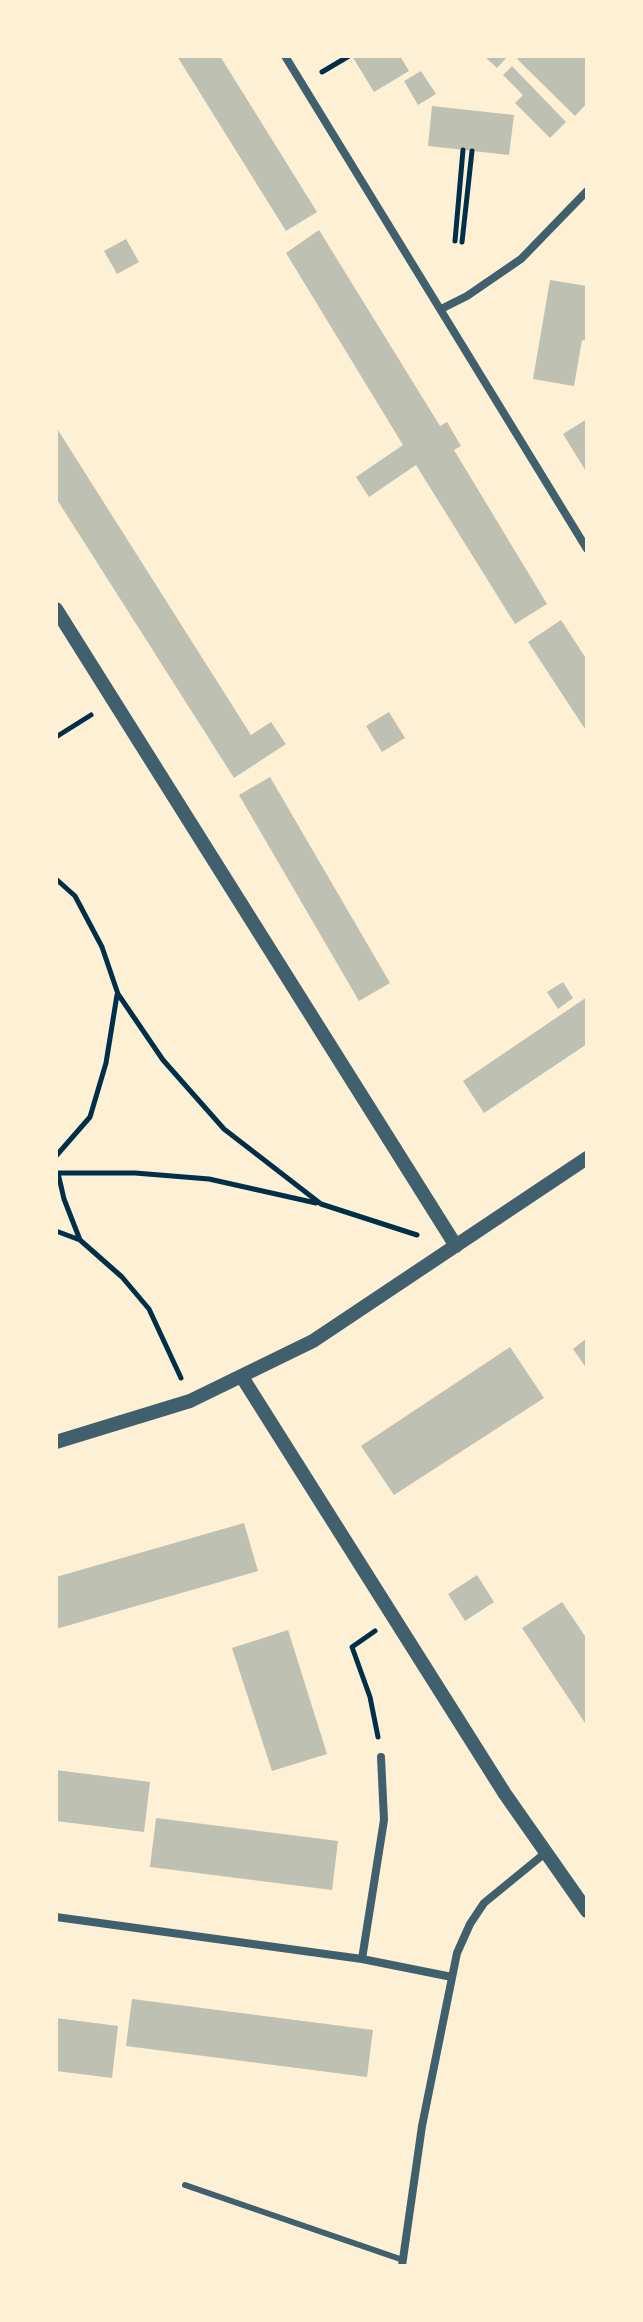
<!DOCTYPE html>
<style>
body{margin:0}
#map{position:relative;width:643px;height:2322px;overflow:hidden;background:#fdf0d5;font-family:"Roboto Condensed",sans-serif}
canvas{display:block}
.frame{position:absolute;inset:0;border:58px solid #fdf0d5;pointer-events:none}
</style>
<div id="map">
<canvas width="643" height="2322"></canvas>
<div class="frame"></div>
</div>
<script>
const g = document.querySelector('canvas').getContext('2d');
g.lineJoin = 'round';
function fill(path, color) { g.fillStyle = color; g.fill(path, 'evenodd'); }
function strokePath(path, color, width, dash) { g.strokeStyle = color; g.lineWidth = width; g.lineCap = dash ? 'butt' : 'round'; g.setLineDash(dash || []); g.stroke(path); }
const building = new Path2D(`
 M177 56H220L317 212 286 231Z
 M352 56H400L409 71 374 92Z
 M484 56H508L497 68Z
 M520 56H587V103L575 116 517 59Z
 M512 66 566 122 550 138 515 103 523 95 503 75Z
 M421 71 436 94 418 105 404 81Z
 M432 106 514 115 509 155 428 146Z
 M319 230 440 426 447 422 461 446 454 450 547 604 515 624 416 465 369 497 356 477 403 445 286 253Z
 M126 239 139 262 117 274 104 251Z
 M550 280 587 286V341L582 340 574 386 533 379Z
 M587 419V473L563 434Z
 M56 427 251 735 271 722 286 744 234 778 56 498Z
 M561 620 587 660V732L528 642Z
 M389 712 405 738 382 752 366 726Z
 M270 777 390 983 359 1001 239 795Z
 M563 982 573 998 558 1009 547 992Z
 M587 997V1044L484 1113 463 1081Z
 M587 1338V1369L573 1349Z
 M510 1347 544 1398 394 1495 361 1446Z
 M244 1523 258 1571 56 1629V1577Z
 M477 1575 494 1602 465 1621 448 1594Z
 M562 1602 587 1639V1726L522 1628Z
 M288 1630 327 1754 272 1771 232 1648Z
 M56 1770 150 1782 144 1832 56 1821Z
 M156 1818 338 1841 332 1890 150 1867Z
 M132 1999 373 2030 367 2077 126 2046Z
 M56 2018 118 2026 112 2078 56 2071Z`);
const path = new Path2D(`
 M322 72 349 56
 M455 241 463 150
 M462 242 472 151
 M56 737 91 715
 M56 879 75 896 102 947 118 994 163 1060 224 1129 321 1204 417 1235
 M56 1156 90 1117 106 1063 117 995
 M56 1231 80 1240 122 1277 149 1309 181 1378
 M80 1240 64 1199 58 1173H135L209 1179 316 1203
 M375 1631 352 1647 370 1697 378 1737`);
const service = new Path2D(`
 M185 2185 403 2260`);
const minor = new Path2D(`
 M285 56 587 549
 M441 309 467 296 521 259 587 191
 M56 1917 362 1959 452 1977
 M362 1959 384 1820 381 1757
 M402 2266 422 2126 457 1953 470 1924 484 1903 544 1854`);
const tertiary = new Path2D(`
 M56 609 456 1246
 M242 1377 505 1794 587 1911
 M56 1442 190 1401 313 1341 587 1158`);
fill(building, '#bec0b2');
strokePath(path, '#003049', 5);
strokePath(service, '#3f606c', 6);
strokePath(minor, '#3f606c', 8);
strokePath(tertiary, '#3f606c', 14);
</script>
